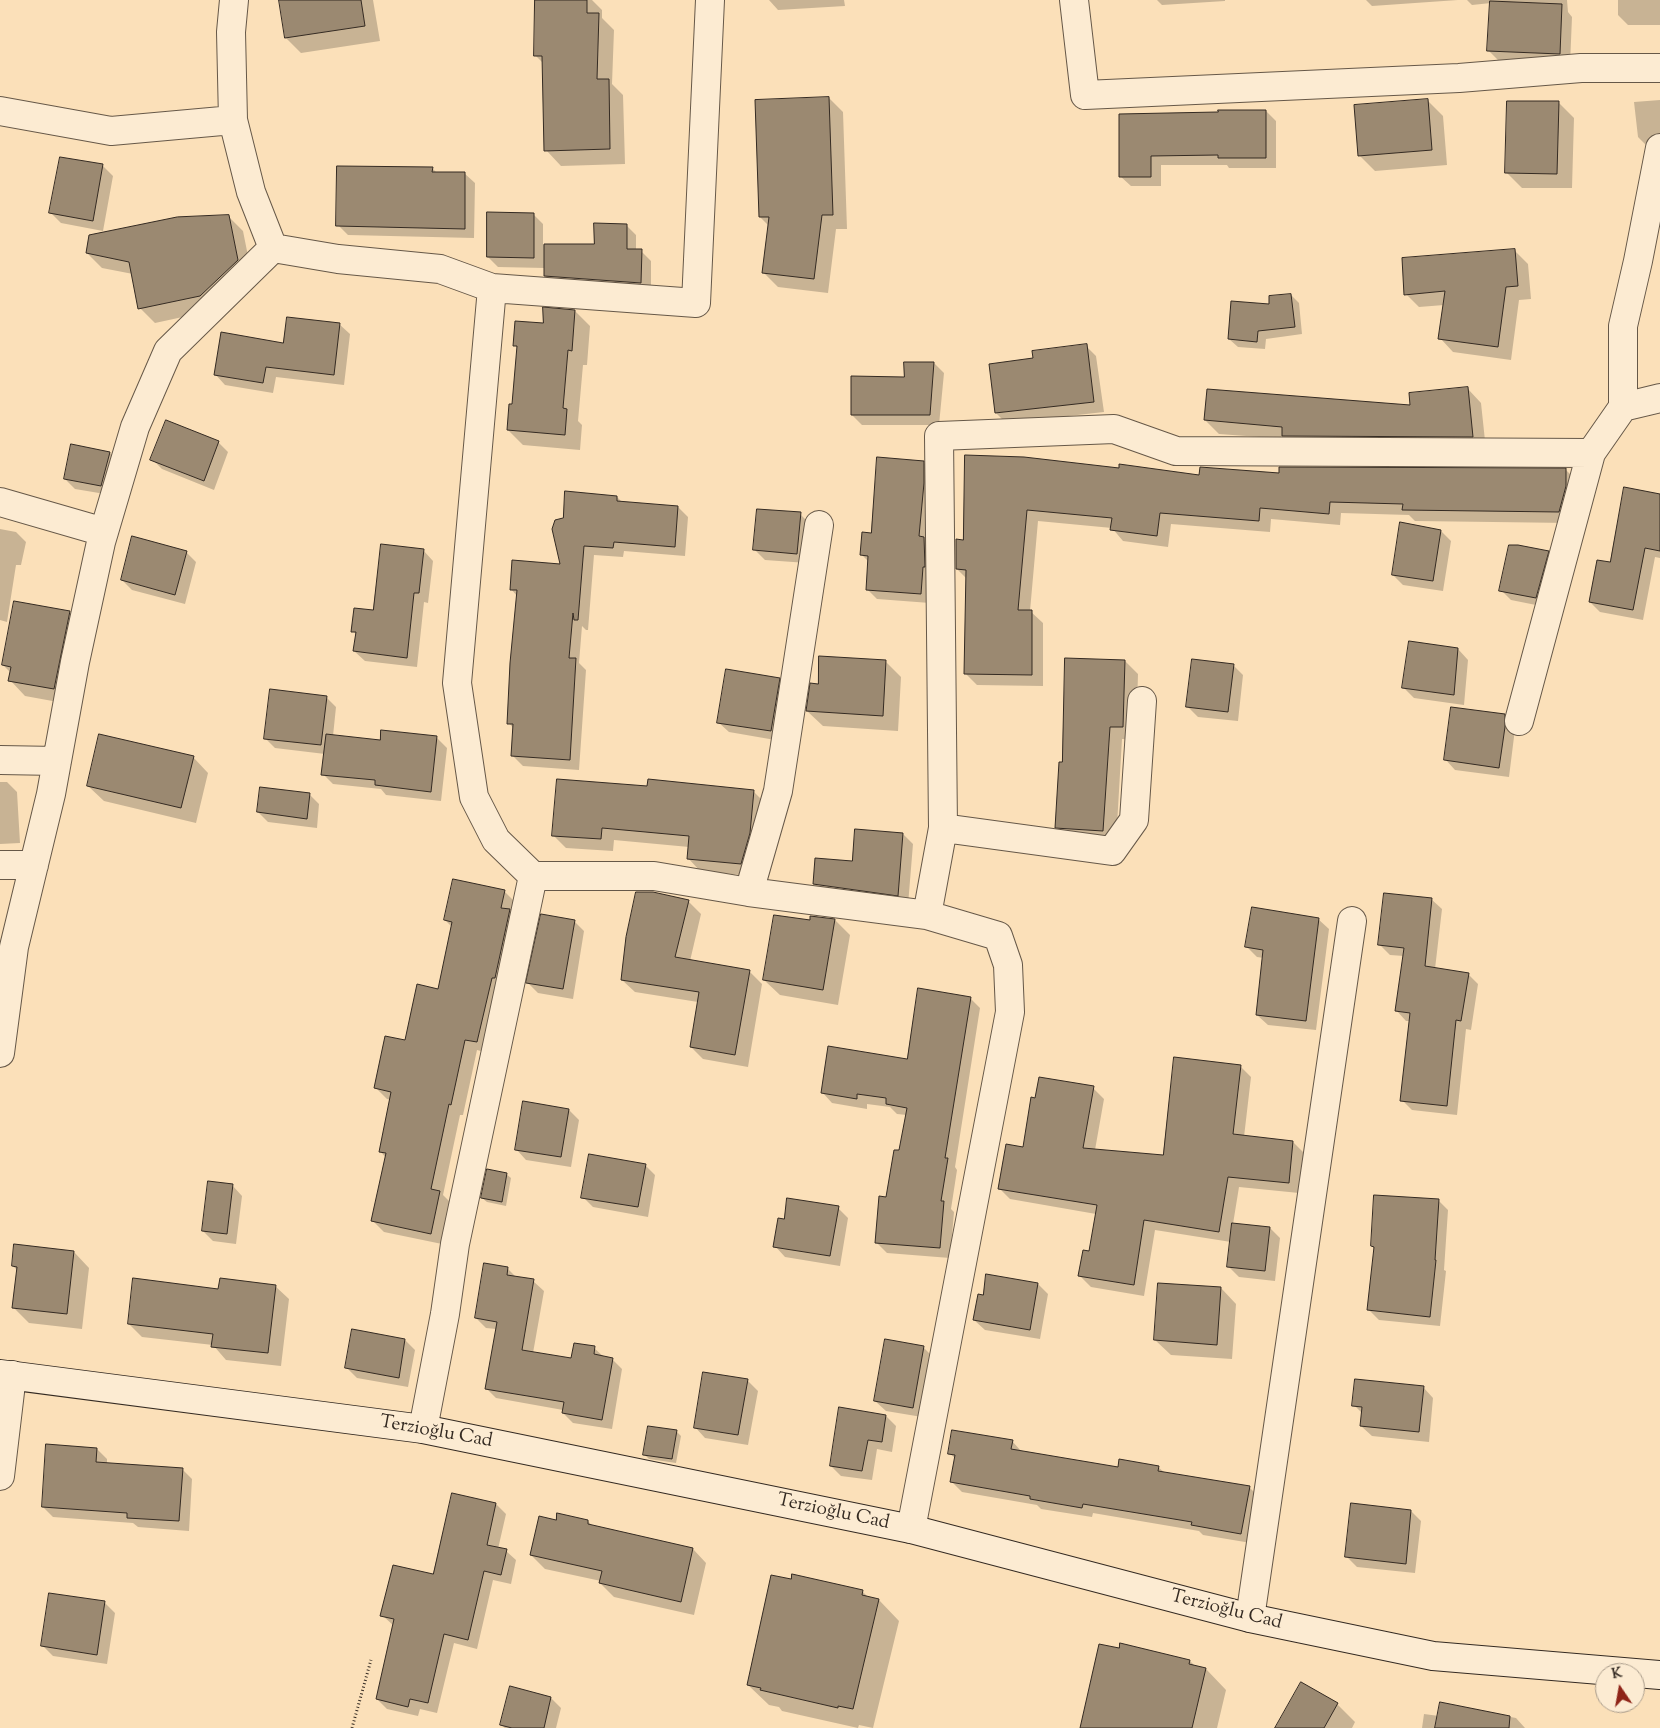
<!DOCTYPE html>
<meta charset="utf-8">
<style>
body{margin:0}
#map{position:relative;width:1660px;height:1728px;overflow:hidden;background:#fbe0b9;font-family:"Sorts Mill Goudy",serif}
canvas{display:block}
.north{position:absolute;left:1595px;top:1663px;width:50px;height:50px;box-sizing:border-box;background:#fcebd2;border:1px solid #ac9e8c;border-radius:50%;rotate:348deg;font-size:14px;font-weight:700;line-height:20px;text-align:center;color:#342a22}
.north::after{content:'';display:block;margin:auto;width:18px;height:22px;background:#8f2418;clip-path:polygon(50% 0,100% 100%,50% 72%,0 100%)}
</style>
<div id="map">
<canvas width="1660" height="1728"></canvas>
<div class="north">K</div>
</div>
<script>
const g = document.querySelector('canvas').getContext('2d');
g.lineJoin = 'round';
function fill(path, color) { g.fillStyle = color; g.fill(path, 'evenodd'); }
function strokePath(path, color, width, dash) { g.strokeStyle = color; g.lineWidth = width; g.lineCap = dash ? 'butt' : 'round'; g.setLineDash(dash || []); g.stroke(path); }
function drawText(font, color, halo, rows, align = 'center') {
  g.font = font + ' "Sorts Mill Goudy",serif'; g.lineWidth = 4; g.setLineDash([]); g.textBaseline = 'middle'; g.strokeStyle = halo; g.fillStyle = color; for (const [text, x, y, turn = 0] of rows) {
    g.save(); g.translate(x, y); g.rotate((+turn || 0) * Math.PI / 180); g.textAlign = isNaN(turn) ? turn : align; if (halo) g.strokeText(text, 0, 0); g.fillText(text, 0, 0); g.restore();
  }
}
const shadow = new Path2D(`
 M280 0H373L380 41 301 53 286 38Z
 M563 0H592L602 10V18L614 30 612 84 623 95 625 164 561 166 546 150 544 64 535 55Z
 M769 0H844L845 6 778 10Z
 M1157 0H1225V1L1162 5Z
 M1366 0H1458L1372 6Z
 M1467 0H1567L1568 12 1572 17 1570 65 1500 62 1489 51 1491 3 1472 5Z
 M1618 0H1660V25H1628L1618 15Z
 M829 98 843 112 847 229H836L828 293 778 287 763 272 769 226 760 217Z
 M1427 100 1443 116 1447 165 1375 171 1359 155Z
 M1660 100V145L1648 147 1638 137 1634 102Z
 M1558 102 1574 118 1572 188H1522L1506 172Z
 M1266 111 1276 121V168H1229L1227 165H1161V186H1131L1120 176V115Z
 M103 166 113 176 103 231 61 223 51 213Z
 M432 168 437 173H464L475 183 474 238 348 235 338 225Z
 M533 214 543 224V245H595L626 225 636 235V250L641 251 651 261V293L555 286 545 276V268L498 267 488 257Z
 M228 216 243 231 252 276 215 310 155 323 140 308 133 274 102 268 87 253Z
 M1515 251 1528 264 1531 299 1519 300 1511 360 1453 352 1440 338 1444 305 1419 307 1406 294Z
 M1291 295 1299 303 1302 334 1266 339 1265 349 1238 347 1229 339Z
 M575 311 590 326 587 365H583L578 421 582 425 580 450 523 445 508 430 513 406 518 349 515 345 544 325Z
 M339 324 350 334 344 385 276 377 273 393 225 385 215 374Z
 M1086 346 1096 356 1104 412 1006 423 996 413 1034 359Z
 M934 363 944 373 939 425H862L852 415 905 378Z
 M1468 389 1481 403 1486 450 1287 439 1219 434 1205 420 1411 406Z
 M218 442 228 452 214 490 162 469 152 459Z
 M110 453 120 463 111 495 75 489 65 479Z
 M967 457 1200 476 1566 470 1577 481 1570 523 1415 521 1409 515 1341 513 1340 525 1271 519 1270 532 1171 524 1168 547 1123 541 1112 528 1038 521 1030 611 1043 623V686L977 685 966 674 967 579 957 569 965 541Z
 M923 462 933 472 930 603 877 599 867 589 869 562 862 555 872 534Z
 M1660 495V558L1655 557 1643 620 1600 612 1590 602 1610 563Z
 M617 497 623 503 678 507 688 517 685 556 624 551 623 557 594 555 588 630H586L582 626 579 663 586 670 579 770 523 766 512 755 514 729 509 723 517 596 511 589 562 566Z
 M800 514 810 524 807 563 765 560 755 550Z
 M0 529 16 532 26 542 21 565H16L7 622 0 620Z
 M1441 531 1451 541 1443 591 1403 585 1393 575Z
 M423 550 433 561 428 603 424 602 417 667 365 661 354 651 357 635 353 631 374 611Z
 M186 552 196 562 185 604 132 590 122 580Z
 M1548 552 1558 562 1546 607 1511 600 1501 590Z
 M69 612 85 628 69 704 25 696 10 680 11 673 3 665Z
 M1458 649 1468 660 1464 705 1414 698 1403 687Z
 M885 661 901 677 898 731 823 726 807 711Z
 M1125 661 1138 674 1136 740 1122 739 1116 843 1070 840 1057 827 1063 764Z
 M1233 665 1243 675 1238 721 1198 717 1188 707Z
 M779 679 789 689 781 741 729 732 718 722Z
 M326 697 336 707 333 736 381 741 382 731 437 738 447 748 441 801 386 795 381 789 333 784 323 774 325 754 275 748 265 738Z
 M1504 715 1514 725V737L1509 777 1455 770 1445 759Z
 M193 757 208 773 196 823 104 801 88 786Z
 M0 782H7L17 792 20 843 0 844Z
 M648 788 754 792 766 804 753 876 700 871 688 858 689 847 614 840 613 851 566 848 553 835Z
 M309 794 319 804 317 828 268 822 258 812Z
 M903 834 913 844 908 905 824 894 814 884Z
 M504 891 516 903 488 1053 477 1050 463 1115H460L443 1195 451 1203 442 1244 384 1232 372 1220 386 1158 380 1151 391 1100 387 1099 375 1087 439 990 452 927 445 920Z
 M1431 899 1442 909 1435 969 1468 974 1478 984 1471 1030 1466 1029 1457 1115 1412 1110 1402 1100 1410 1021H1406L1396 1010 1404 956 1390 955 1380 945Z
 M688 901 701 914 690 961 749 971 762 984 748 1067 703 1059 691 1047 698 1002 635 992 622 980Z
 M1318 919 1329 929 1316 1030 1268 1025 1257 1015 1264 958 1257 957 1247 947Z
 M835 920 850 935 838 1005 780 995 764 980 811 922Z
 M574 921 584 931 573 999 538 993 528 983Z
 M970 998 980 1008 955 1167 957 1170 951 1209 954 1212 950 1258 887 1253 877 1243 900 1152 907 1115 897 1114 890 1107 867 1104V1109L832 1103 822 1092 908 1061Z
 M1240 1066 1251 1077 1244 1137 1293 1142 1304 1153 1299 1193 1239 1187 1233 1224 1270 1228 1280 1238 1275 1281 1239 1277 1229 1267 1231 1242 1155 1230 1144 1296 1091 1287 1080 1276 1090 1252 1096 1214 1010 1199 999 1188 1024 1148 1093 1088 1104 1099 1095 1150 1164 1156Z
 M569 1110 579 1120 571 1167 526 1160 516 1149Z
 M645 1165 655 1175 648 1217 593 1207 583 1197Z
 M506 1174 511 1178 506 1206 487 1202 482 1198Z
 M232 1185 242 1196 236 1244 213 1241 203 1231Z
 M1438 1200 1448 1210 1444 1270 1446 1271 1440 1326 1379 1320 1369 1310 1375 1249 1372 1246Z
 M838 1208 848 1218 840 1266 785 1257 775 1246 785 1220Z
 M15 1246 74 1252 89 1268 82 1329 29 1323 14 1308 18 1271 13 1266Z
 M507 1268 517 1278 533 1281 544 1291 533 1353 572 1360 594 1348 604 1357 612 1359 622 1369 612 1429 573 1423 563 1413V1410L496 1398 486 1388 496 1329 486 1328 476 1318Z
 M1038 1284 1048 1294 1040 1339 985 1330 974 1320Z
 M275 1286 289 1299 281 1366 226 1360 213 1345 142 1337 129 1324 219 1290Z
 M1221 1288 1236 1304 1232 1359 1171 1355 1155 1340Z
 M405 1340 415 1350 408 1387 357 1378 347 1368Z
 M923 1347 933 1357 922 1417 886 1411 875 1401Z
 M747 1380 758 1391 748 1445 705 1438 695 1427Z
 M1423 1387 1433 1398 1429 1442 1372 1436 1361 1426 1363 1414 1354 1405Z
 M840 1408 886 1416 896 1426 892 1452 877 1449 872 1480 841 1476 831 1466Z
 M676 1431 681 1436 676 1463 649 1459 644 1454Z
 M1012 1441 1022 1452 1119 1468 1158 1467 1165 1473 1249 1487 1259 1497 1251 1543 1203 1535 1199 1531 1093 1513 1092 1517 1041 1509 1037 1505 962 1492 952 1482 956 1459 949 1453Z
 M97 1449 107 1459V1464L182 1469 192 1479 189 1531 138 1527 133 1523 53 1517 43 1507Z
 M453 1495 496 1504 506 1514 498 1549 506 1551 516 1560 511 1584 493 1580 477 1649 454 1643 437 1713 420 1709 418 1716 387 1709 377 1699 394 1626 382 1615 434 1575Z
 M1411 1511 1421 1521 1415 1573 1357 1567 1347 1557Z
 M556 1521H588L593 1527 693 1549 706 1563 694 1615 614 1597 600 1583 601 1581 545 1569 531 1555Z
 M862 1591 869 1598 879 1600 899 1621 873 1728 859 1725 858 1728 782 1711 779 1707 769 1705 748 1685Z
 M104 1602 115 1613 107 1664 53 1656 43 1646Z
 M1190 1661 1196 1667 1206 1669 1226 1690 1217 1728H1081Z
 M551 1698 561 1708 556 1728H505L501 1725Z
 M1337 1704 1355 1722 1352 1728H1279Z
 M1441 1704 1516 1718 1525 1728H1422L1424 1714 1439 1716Z`);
const building = new Path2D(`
 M279 0H361L365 26 285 38Z
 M535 0H587V13H599L597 79H609L610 149 544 151 542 56H534Z
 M1490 1 1562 4 1560 54 1487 51Z
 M829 97 833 215H822L814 279 762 273 769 217H759L755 100Z
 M1428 99 1432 150 1358 156 1354 105Z
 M1507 101H1559L1557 174 1505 173Z
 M1218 110H1266V158H1218V155L1151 156V177H1119V114L1218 112Z
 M60 157 103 164 93 221 49 213Z
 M337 166 433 167 432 172H465V229L336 226Z
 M487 212 534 213V258L487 257Z
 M229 215 238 260 200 296 138 309 129 262 86 253 89 235 177 217Z
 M594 223 627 224V249H642L641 283 544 276V244H594Z
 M1515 249 1518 286 1506 287 1498 347 1438 339 1445 291 1404 295 1402 258Z
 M1291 294 1295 327 1258 331 1257 342 1228 339 1231 301 1269 304V296Z
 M543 307 575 310 572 351 568 350 563 408 567 409 565 435 507 430 509 404H512L517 346H513L515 321 543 323Z
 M287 317 340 323 334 375 266 367 263 383 214 375 221 332 283 343Z
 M1087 344 1094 402 995 413 989 364 1033 358 1032 351Z
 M904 362H934L930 415H851V376L904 377Z
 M1468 387 1473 437 1282 436V427L1204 420 1207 389 1410 405 1409 393Z
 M166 420 219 441 204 481 150 460Z
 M71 444 110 452 101 486 64 479Z
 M965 455 1024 457 1119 468V464L1199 475 1200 467 1279 473V467L1566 468V486L1559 512 1402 510 1403 504 1330 502 1329 514 1260 508 1259 521 1160 513 1157 536 1110 530 1112 518 1027 510 1018 610H1032V675L964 674 966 570 956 569V539L963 540Z
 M877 457 924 461V483L919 536 924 537 925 567H923L921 594 866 590 868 556 860 555 862 532 871 533Z
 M1624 487 1660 494V551L1645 548 1633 610 1589 602 1597 560 1610 562Z
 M565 491 617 496V501L678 506 675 547 614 542 613 548 584 546 578 620H574L573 613 569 658H576L570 760 511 756 513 724H507L510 663 517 590H510L512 560 560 564 552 529 555 520 563 518Z
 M757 509 801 512 797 554 753 550Z
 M1400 522 1441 530 1433 581 1392 575Z
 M132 536 187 551 175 595 121 580Z
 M381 544 424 549 419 593H414L407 658 353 651 356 632H351L354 608 373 610Z
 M1509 545H1518L1549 551 1536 598 1499 591Z
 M14 601 70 611 54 689 8 681 11 667 2 665Z
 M1409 641 1458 648 1454 695 1402 688Z
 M819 656 886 660 883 716 806 711 810 683 818 684Z
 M1065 658 1125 660 1123 727H1110L1103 831 1055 828 1059 762H1062Z
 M1192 659 1234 664 1228 712 1186 707Z
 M726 669 780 678 771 731 717 723Z
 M270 689 327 696 321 745 264 739Z
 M1451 707 1505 714V727L1499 768 1444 760Z
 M381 730 437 736 431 792 375 785V780L321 775 326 734 380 740Z
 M99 734 194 756 181 808 87 786Z
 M557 779 647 786 648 779 754 790 750 833 741 864 687 859 689 836 602 828 601 839 552 836Z
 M260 787 310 793 307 819 257 812Z
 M855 829 903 833 898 896 813 884 815 858 852 861Z
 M453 879 505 890 501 908 510 909 495 978H492L477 1042 465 1040 451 1105 449 1104 431 1189 440 1191 431 1234 371 1221 386 1153 379 1152 391 1092 374 1088 385 1036 405 1040 417 984 438 989 452 922 444 920Z
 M636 892H653L689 900 675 957 750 970 735 1055 690 1047 699 992 621 980 626 937Z
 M1384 893 1432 898 1425 966 1469 973 1461 1021 1456 1020 1447 1106 1400 1101 1410 1013 1395 1011 1404 948 1378 945Z
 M1252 907 1319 918 1306 1021 1256 1015 1263 950 1245 947Z
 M541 914 575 920 563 989 526 983Z
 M774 915 810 920V916L835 919 823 990 763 980Z
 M918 988 971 997 945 1158H948L941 1201H944L940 1248 875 1243 879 1196 886 1197 894 1150H899L907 1108 886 1104V1098L857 1094V1099L821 1093 828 1046 907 1059Z
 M1174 1057 1241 1065 1233 1134 1293 1141 1289 1183 1228 1177 1219 1232 1144 1220 1134 1285 1078 1276 1083 1250 1089 1251 1097 1205 998 1189 1006 1144 1023 1147 1031 1097 1035 1098 1039 1077 1094 1086 1083 1148 1163 1155Z
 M523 1101 569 1109 561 1157 515 1150Z
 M589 1154 646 1164 638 1207 581 1198Z
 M487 1169 507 1173 502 1202 481 1198Z
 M208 1181 233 1184 227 1234 202 1231Z
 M1374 1195 1439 1199 1435 1260H1436L1430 1317 1367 1310 1374 1247 1371 1246Z
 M787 1198 839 1206 830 1256 773 1247 778 1218 784 1219Z
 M1232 1223 1270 1227 1265 1271 1227 1267Z
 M14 1244 74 1251 67 1314 12 1308 17 1267 12 1266Z
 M484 1263 508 1267 507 1275 534 1279 522 1350 571 1358 574 1343 595 1346 594 1354 613 1358 602 1420 562 1413 564 1402 485 1389 497 1322 475 1318Z
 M986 1274 1038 1283 1030 1330 973 1320 978 1294 983 1295Z
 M133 1278 218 1289 220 1278 276 1285 268 1353 211 1347 213 1334 128 1324Z
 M1158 1283 1221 1287 1217 1345 1154 1340Z
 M352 1329 405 1339 399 1378 345 1368Z
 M885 1339 924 1346 913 1408 874 1401Z
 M703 1372 748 1379 738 1435 694 1428Z
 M1355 1379 1424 1386 1419 1432 1360 1426 1362 1407 1352 1406Z
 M839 1407 886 1415 882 1442 868 1440 862 1471 830 1466Z
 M648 1426 677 1430 672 1459 643 1455Z
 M952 1430 1013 1440 1011 1449 1118 1467 1119 1459 1159 1466 1158 1471 1250 1486 1241 1534 1191 1525 1192 1522 1083 1504 1082 1508 1030 1499V1496L950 1482 955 1455 948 1454Z
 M46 1444 97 1448 96 1462 183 1468 179 1521 127 1518V1513L42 1507Z
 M452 1493 496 1503 487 1545 507 1549 501 1575 484 1571 468 1640 444 1634 428 1703 410 1699 408 1707 376 1699 394 1619 380 1616 393 1565 433 1574Z
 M1351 1503 1411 1510 1406 1564 1345 1557Z
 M557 1513 588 1520V1524L693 1548 681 1602 599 1583 602 1571 530 1555 539 1516 556 1520Z
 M792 1574 863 1590 862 1595 879 1599 853 1709 838 1706V1708L760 1690 761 1688 747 1685 771 1575 791 1579Z
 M49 1593 105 1601 97 1655 41 1646Z
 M1120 1643 1190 1660 1189 1664 1206 1668 1192 1728H1080L1099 1644 1119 1648Z
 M1301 1682 1338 1703 1324 1728H1275Z
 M510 1686 551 1697 544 1728H512L500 1725Z
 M1440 1702 1510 1716 1509 1728H1435Z`);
const path = new Path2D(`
 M352 1728 371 1660`);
const street = new Path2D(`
 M234 0 231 32 233 120 251 192 273 248 338 259 440 269 492 288 457 683 474 797 496 840 533 876H654L749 892 927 915 998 936 1008 965 1010 1012 911 1529
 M1074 0 1085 95 1459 78 1581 68H1660
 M0 111 111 131 233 120
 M492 288 696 303 710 0
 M1623 407V326L1638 261 1660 148
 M0 502 104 532
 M1519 721 1591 453 1623 407 1660 398
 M0 760 57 761
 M943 828 1112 851 1134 820 1142 701
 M0 865H34
 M749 892 778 791 819 525
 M927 915 943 828 939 436 1114 429 1176 451 1591 453
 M0 1053 14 947 51 794 75 662 101 542 135 427 168 351 273 248
 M423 1429 445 1314 455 1244 533 876
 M0 1476 12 1375
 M1250 1618 1352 921`);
const secondary = new Path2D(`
 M0 1374 423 1429 911 1529 1250 1618 1433 1656 1660 1675`);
const streetNames = [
 ["Terzioğlu Cad",436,1433,10],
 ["Terzioğlu Cad",833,1513,12],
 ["Terzioğlu Cad",1226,1611,14]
];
fill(shadow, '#0003');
fill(building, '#9b8971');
strokePath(building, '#342a22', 1);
strokePath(street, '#665848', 30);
strokePath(secondary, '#342a22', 30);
strokePath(path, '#342a22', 3, [1, 2.5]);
strokePath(street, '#fcebd2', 28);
strokePath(secondary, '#fcebd2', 28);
drawText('19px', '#342a22', '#fcebd2', streetNames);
</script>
